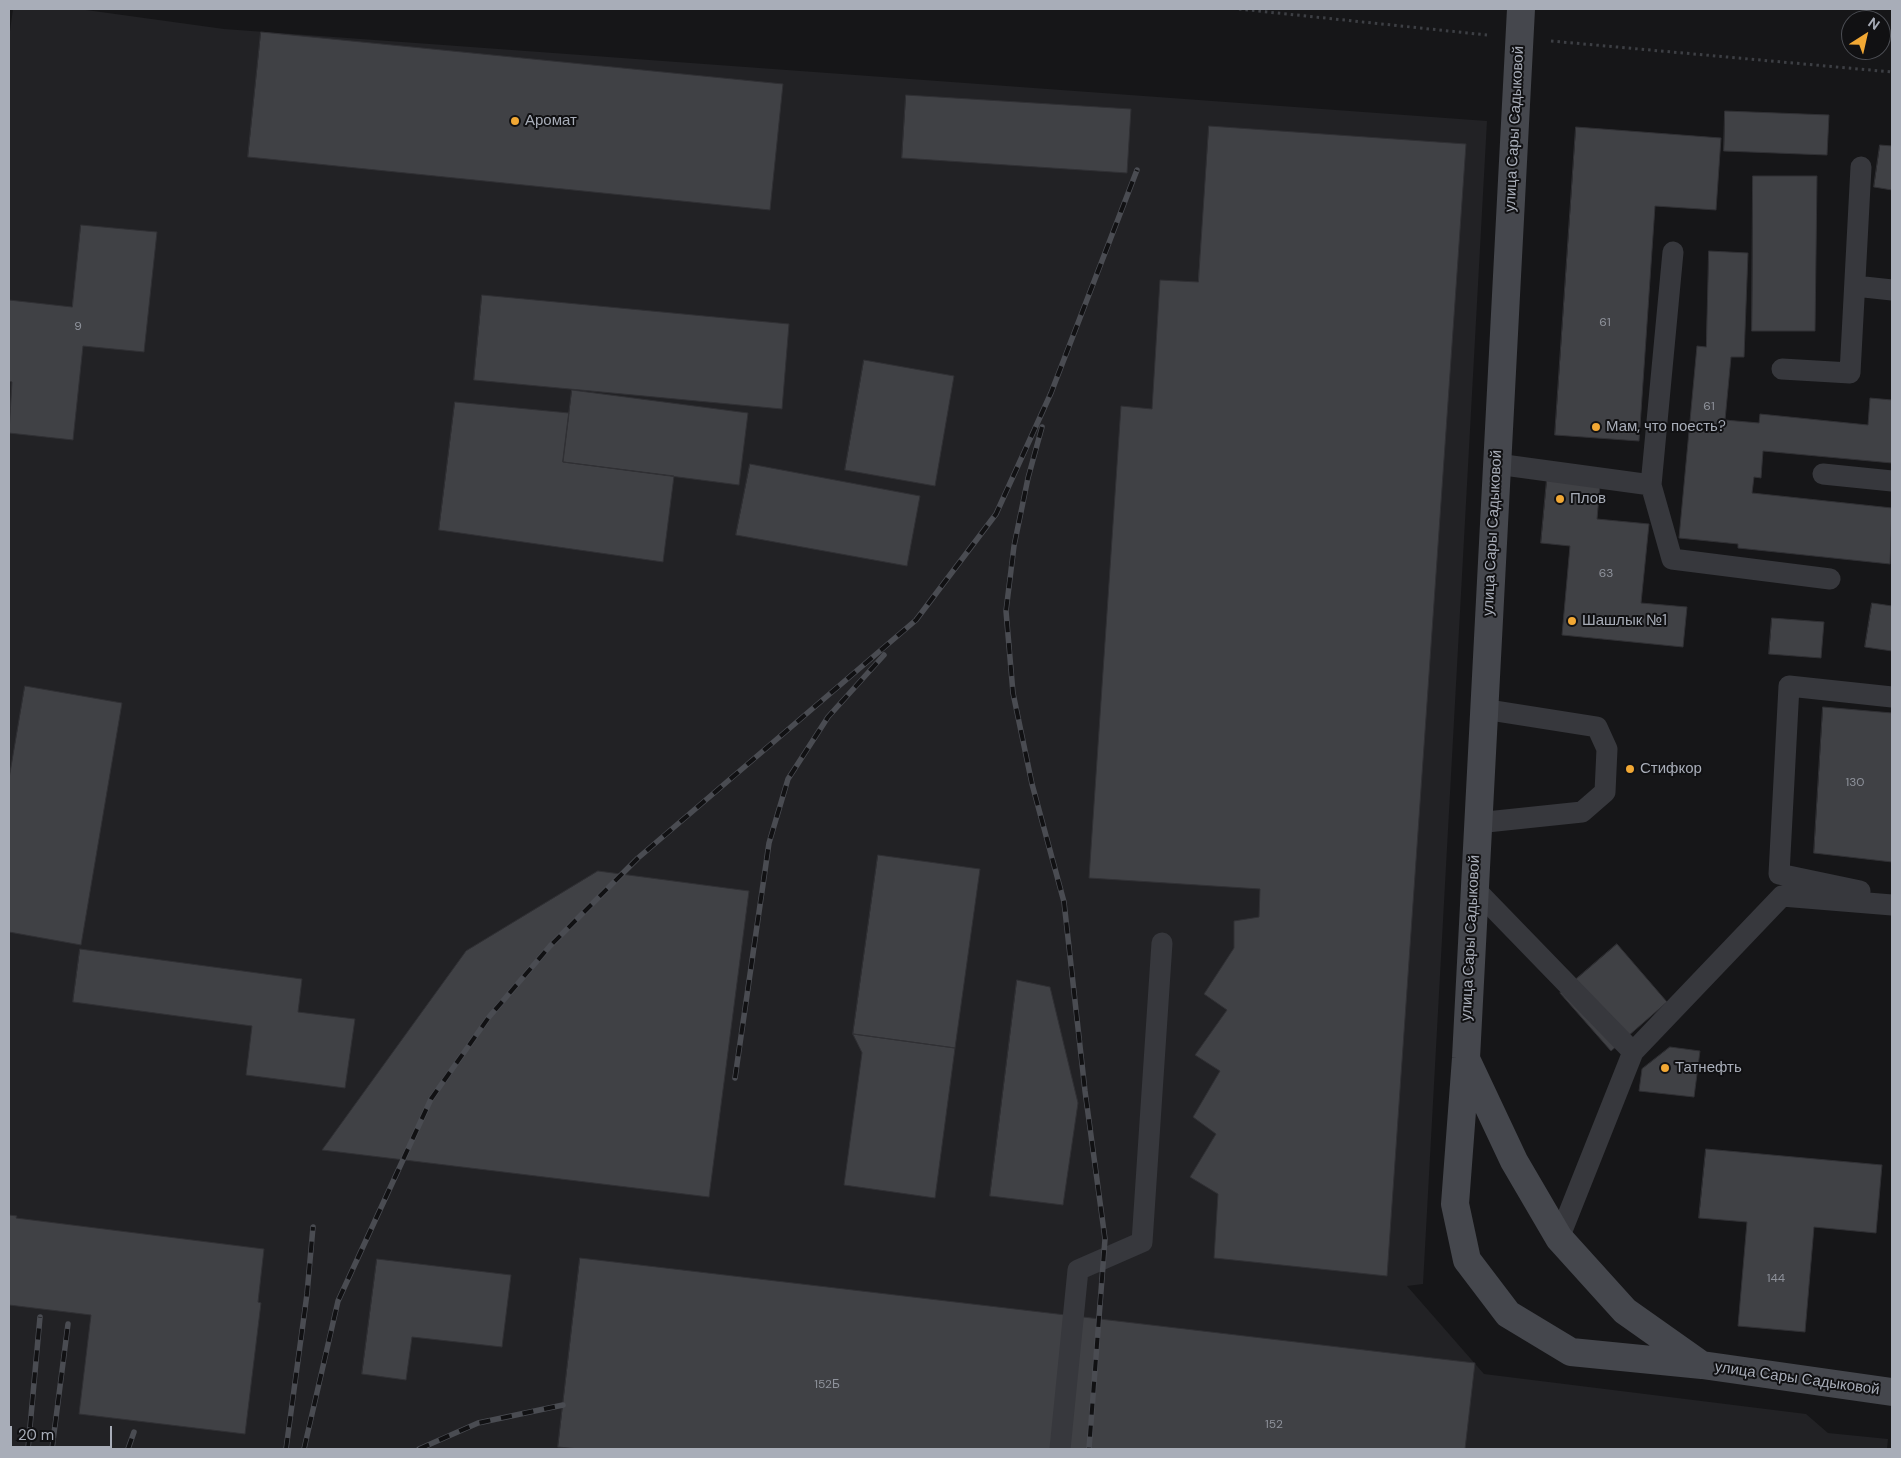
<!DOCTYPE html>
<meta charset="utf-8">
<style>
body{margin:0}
#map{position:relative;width:1901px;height:1458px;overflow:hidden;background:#161618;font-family:"DM Sans",sans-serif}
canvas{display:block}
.frame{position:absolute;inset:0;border:10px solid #a8adb8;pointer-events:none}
.north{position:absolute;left:1841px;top:10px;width:50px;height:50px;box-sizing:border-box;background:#111113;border:1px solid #4d4f55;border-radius:50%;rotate:35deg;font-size:14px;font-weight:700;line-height:20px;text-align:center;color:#a8adb8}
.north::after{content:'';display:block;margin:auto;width:18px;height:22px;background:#f2a834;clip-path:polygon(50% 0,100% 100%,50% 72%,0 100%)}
.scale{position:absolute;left:10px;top:1426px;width:102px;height:22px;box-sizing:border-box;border:2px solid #a8adb8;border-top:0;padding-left:6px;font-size:15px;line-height:18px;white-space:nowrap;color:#a8adb8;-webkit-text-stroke:4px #111113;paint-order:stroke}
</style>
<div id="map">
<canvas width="1901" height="1458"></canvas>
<div class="frame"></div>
<div class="north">N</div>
<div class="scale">20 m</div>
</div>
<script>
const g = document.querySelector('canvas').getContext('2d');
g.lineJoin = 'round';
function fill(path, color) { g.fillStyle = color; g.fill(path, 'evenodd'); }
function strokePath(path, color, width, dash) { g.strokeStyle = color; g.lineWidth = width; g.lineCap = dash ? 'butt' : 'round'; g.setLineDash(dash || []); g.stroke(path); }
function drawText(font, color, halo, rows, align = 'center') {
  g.font = font + ' "DM Sans",sans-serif'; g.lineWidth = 4; g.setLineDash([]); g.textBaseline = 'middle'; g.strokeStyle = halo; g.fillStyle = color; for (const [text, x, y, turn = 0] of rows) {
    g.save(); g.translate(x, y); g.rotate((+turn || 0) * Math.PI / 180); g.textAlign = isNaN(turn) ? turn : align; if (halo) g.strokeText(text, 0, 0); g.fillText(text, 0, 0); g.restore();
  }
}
const built = new Path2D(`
 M13 9H79L224 29 1487 121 1423 1284 1407 1286 1484 1374 1806 1414 1828 1433 1888 1439 1887 1449H9V38Z`);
const building = new Path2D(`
 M261 32 783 84 770 210 248 157Z
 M906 95 1131 109 1127 173 902 158Z
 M1725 111 1829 115 1827 155 1724 151Z
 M1209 126 1466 144 1387 1276 1214 1258 1218 1194 1190 1177 1216 1134 1193 1117 1220 1071 1195 1055 1227 1010 1204 994 1234 948V921L1259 917 1260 889 1089 878 1121 406 1152 409 1160 280 1198 282Z
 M1576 127 1721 138 1716 210 1655 206 1639 441 1555 435Z
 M1880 145 1892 146V190L1874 187Z
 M1753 176H1817L1815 331H1752Z
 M81 225 157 232 144 352 83 346 73 440 9 433 12 382 9 381V300L72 307Z
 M1709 251 1748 253 1744 357H1731L1725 420 1759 423 1760 414 1868 425 1870 398 1892 400V463L1763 451 1761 478 1754 477 1752 493 1892 508 1890 564 1738 548V544L1679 538 1697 346 1706 347Z
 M482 295 789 324 782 409 474 380Z
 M864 360 954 376 935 486 845 470Z
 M572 390 748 413 739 485 563 462Z
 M455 402 569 413 563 462 674 476 663 562 439 530Z
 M750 464 920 496 907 566 736 535Z
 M1547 479 1600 484 1597 519 1649 524 1641 603 1687 607 1683 647 1562 635 1570 546 1541 543Z
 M1872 603 1892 606V651L1865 647Z
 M1772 618 1824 622 1821 658 1769 654Z
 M25 686 122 703 81 945 9 932V779Z
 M1823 707 1892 713V862L1814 853Z
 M878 855 980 869 955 1048 853 1034Z
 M598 871 749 891 709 1197 322 1150 466 951Z
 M1617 944 1667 1002 1611 1051 1560 993Z
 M80 949 302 979 298 1012 355 1019 345 1088 246 1075 252 1026 73 1002Z
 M1017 980 1050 987 1078 1103 1063 1205 990 1196Z
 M853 1034 955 1048 935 1198 844 1185 862 1053Z
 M1670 1047 1700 1051 1694 1097 1639 1091 1642 1069Z
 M1706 1149 1882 1165 1876 1233 1814 1227 1805 1332 1738 1326 1747 1222 1699 1218Z
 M9 1215 17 1216 16 1218 264 1249 258 1302 261 1303 245 1434 79 1414 91 1315 9 1305Z
 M580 1258 1475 1363 1465 1449H579L558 1447Z
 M377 1259 511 1275 502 1347 412 1337 406 1380 362 1374Z`);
const path = new Path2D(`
 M1239 9 1487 35
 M1551 41 1892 72`);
const lane = new Path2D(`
 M1855 286 1892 290
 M1782 369 1850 373 1861 167
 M1497 464 1651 485 1672 559 1830 579
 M1823 474 1892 481
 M1651 485 1673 252
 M1477 823 1582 812 1605 792 1607 749 1597 727 1483 709
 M1474 888 1633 1052
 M1860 891 1779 874 1789 686 1892 697
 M1559 1238 1633 1052 1782 896 1892 905
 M1060 1449 1078 1270 1142 1242 1162 943`);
const secondary = new Path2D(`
 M1521 9 1466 1058 1455 1204 1467 1260 1508 1314 1571 1352 1702 1365 1892 1392
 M1466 1059 1514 1161 1559 1238 1625 1311 1700 1364`);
const rail = new Path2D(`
 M1042 427 1028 478 1014 546 1006 611 1013 693 1032 784 1064 902 1085 1091 1105 1239 1089 1449
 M735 1078 769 843 788 779 828 717 884 655
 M28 1449 40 1317
 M52 1449 68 1324
 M128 1449 134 1432
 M286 1449 307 1294 313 1227
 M304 1449 338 1301 431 1099 489 1017 550 946 638 858 916 620 996 514 1051 393 1137 170
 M419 1449 478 1423 563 1405`);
const markers = [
 [515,121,5,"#f2a834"],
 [1596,427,5,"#f2a834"],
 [1560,499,5,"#f2a834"],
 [1572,621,5,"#f2a834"],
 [1630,769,5,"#f2a834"],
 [1665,1068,5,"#f2a834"]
];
const numberNames = [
 ["61",1605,323],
 ["9",78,327],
 ["61",1709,407],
 ["63",1606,574],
 ["130",1855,783],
 ["144",1776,1279],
 ["152Б",827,1385],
 ["152",1274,1425]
];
const poiNames = [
 ["Аромат",525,121],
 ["Мам, что поесть?",1606,427],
 ["Плов",1570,499],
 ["Шашлык №1",1582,621],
 ["Стифкор",1640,769],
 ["Татнефть",1675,1068]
];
const streetNames = [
 ["улица Сары Садыковой",1515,129,-87],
 ["улица Сары Садыковой",1493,533,-87],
 ["улица Сары Садыковой",1471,938,-87],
 ["улица Сары Садыковой",1797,1379,8]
];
fill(built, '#222225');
fill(building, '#404145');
strokePath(building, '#303034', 1);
strokePath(path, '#3d3f44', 3, [2.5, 4]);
strokePath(lane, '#37383d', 21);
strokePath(secondary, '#45474d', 28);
strokePath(rail, '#4a4c52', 5.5);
strokePath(rail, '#111113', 4, [11]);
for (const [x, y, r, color] of markers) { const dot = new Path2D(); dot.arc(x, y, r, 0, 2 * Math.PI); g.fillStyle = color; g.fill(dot); strokePath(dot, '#111113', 2); }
drawText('12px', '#8e929b', null, numberNames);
drawText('15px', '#a8adb8', '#111113', poiNames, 'left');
drawText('15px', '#a8adb8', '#111113', streetNames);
</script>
